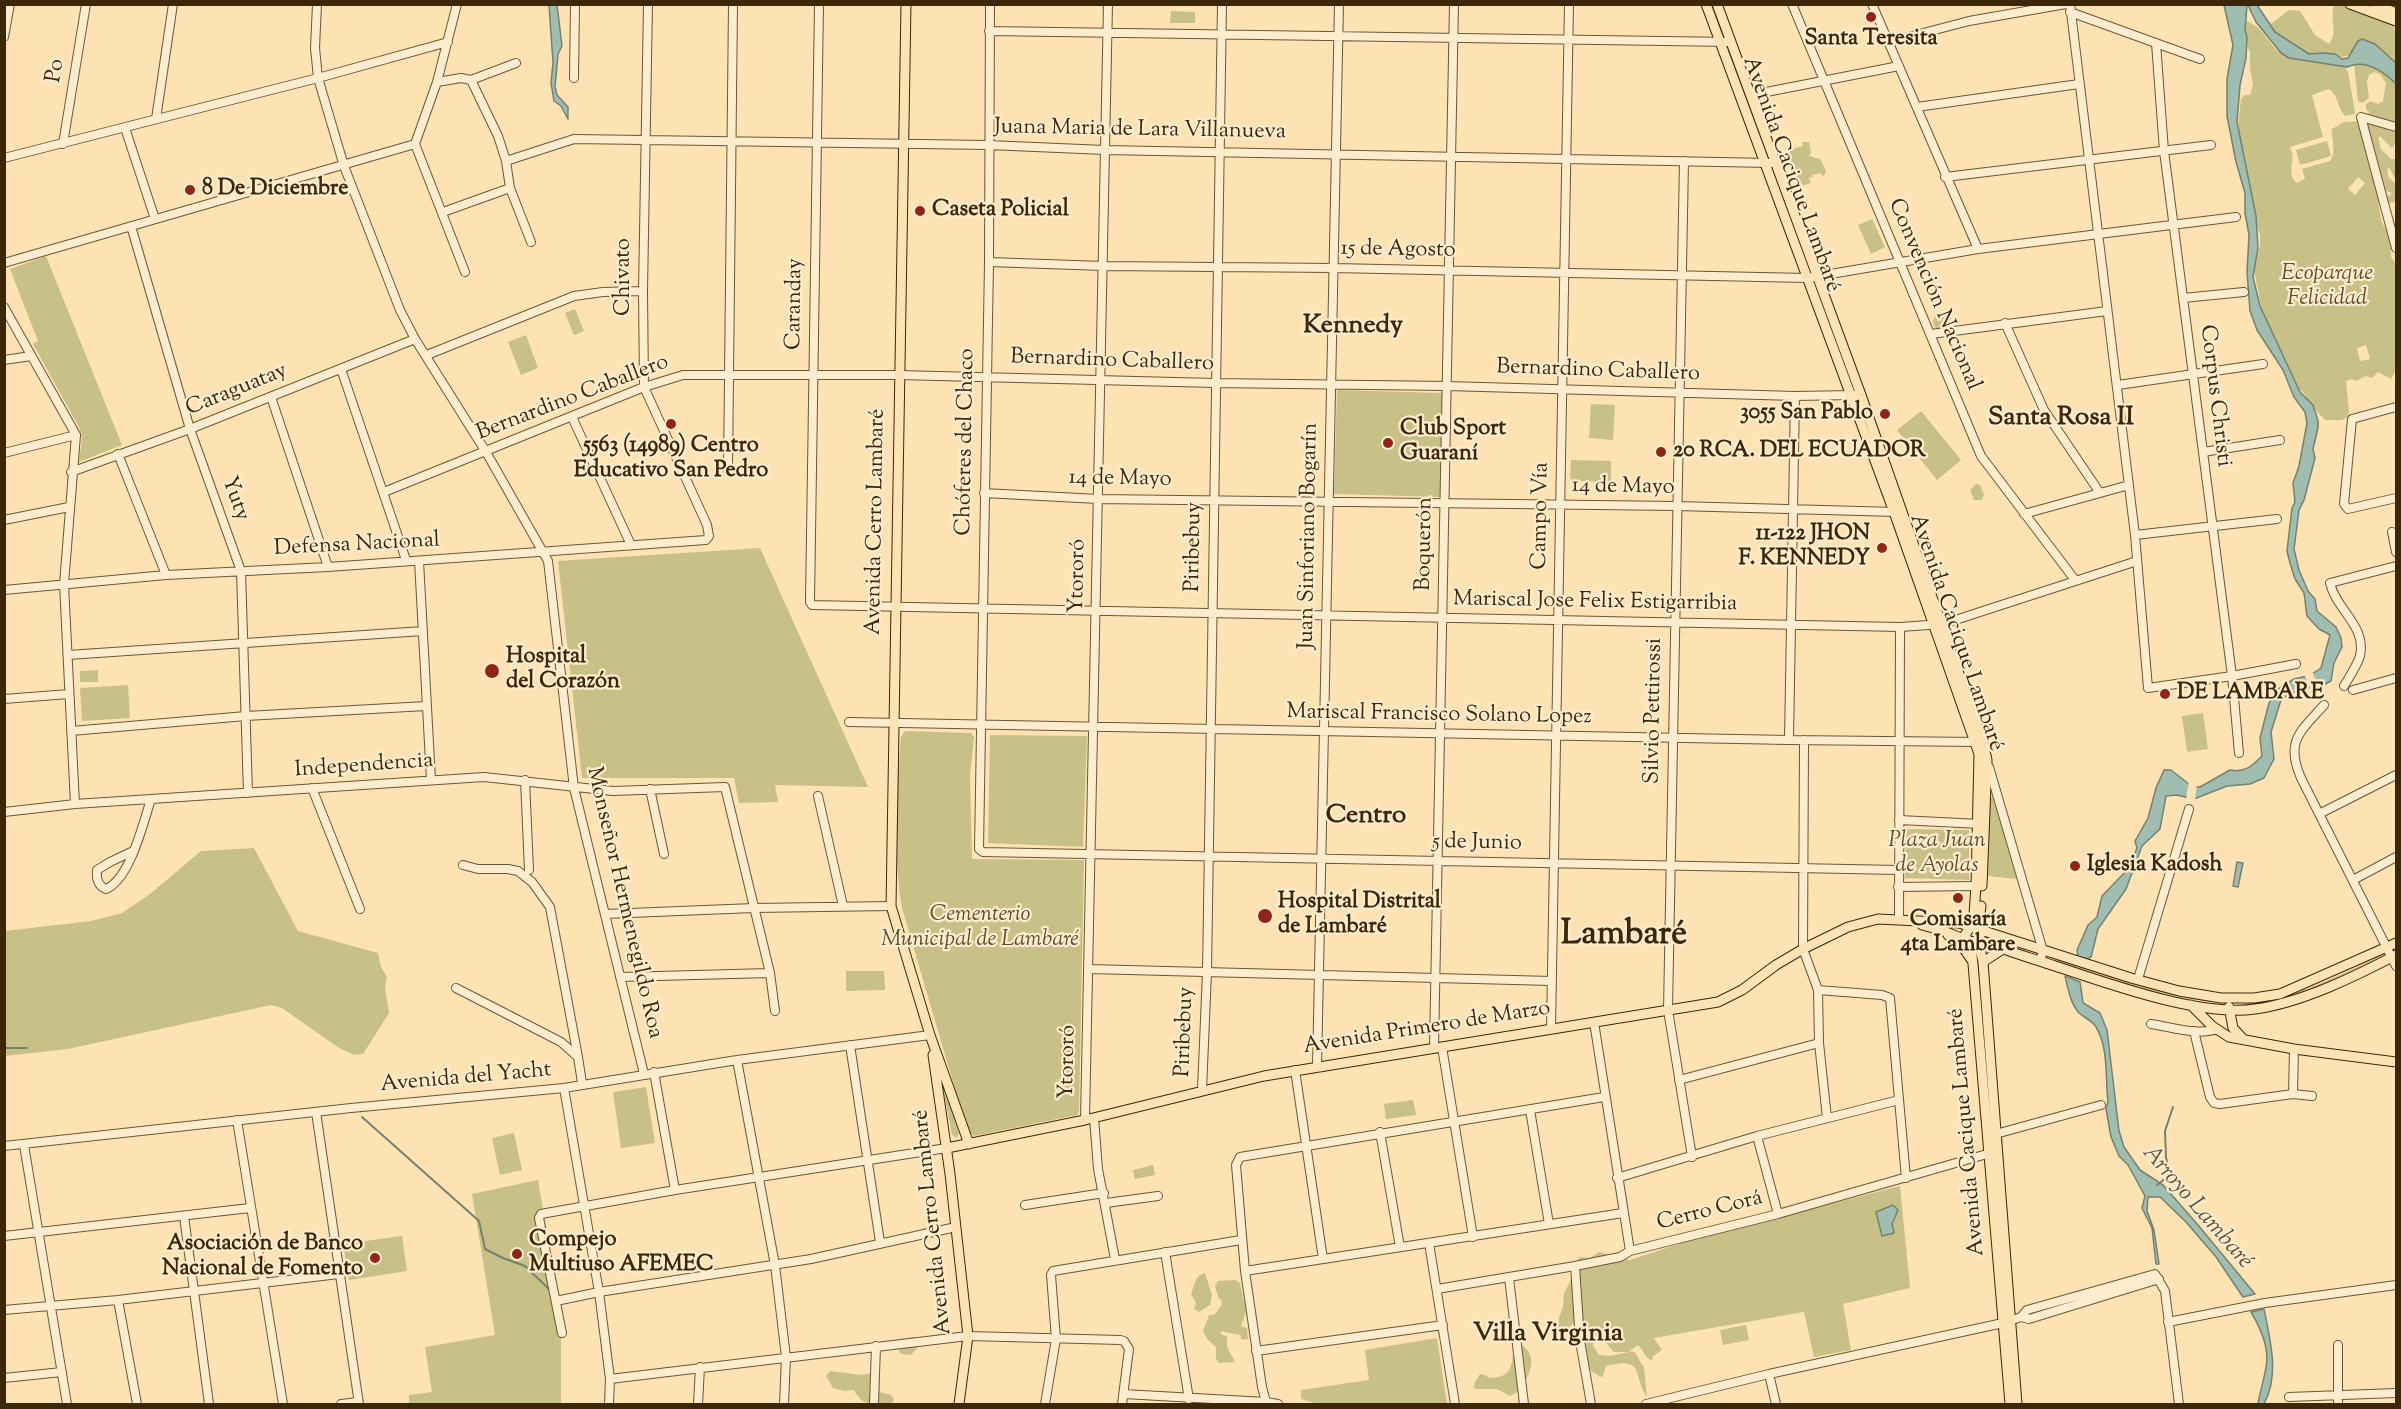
<!DOCTYPE html>
<meta charset="utf-8">
<style>
body{margin:0}
#map{position:relative;width:2401px;height:1409px;overflow:hidden;background:#fde2b3;font-family:"Sorts Mill Goudy",serif}
canvas{display:block}
.frame{position:absolute;inset:0;border:6px solid #3c2708;pointer-events:none}
</style>
<div id="map">
<canvas width="2401" height="1409"></canvas>
<div class="frame"></div>
</div>
<script>
const g = document.querySelector('canvas').getContext('2d');
g.lineJoin = 'round';
function fill(path, color) { g.fillStyle = color; g.fill(path, 'evenodd'); }
function strokePath(path, color, width, dash) { g.strokeStyle = color; g.lineWidth = width; g.lineCap = dash ? 'butt' : 'round'; g.setLineDash(dash || []); g.stroke(path); }
function drawText(font, color, halo, rows, align = 'center') {
  g.font = font + ' "Sorts Mill Goudy",serif'; g.lineWidth = 4.5; g.setLineDash([]); g.textBaseline = 'middle'; g.strokeStyle = halo; g.fillStyle = color; for (const [text, x, y, turn = 0] of rows) {
    g.save(); g.translate(x, y); g.rotate((+turn || 0) * Math.PI / 180); g.textAlign = isNaN(turn) ? turn : align; if (halo) g.strokeText(text, 0, 0); g.fillText(text, 0, 0); g.restore();
  }
}
const green = new Path2D(`
 M2334 5H2348L2394 25 2396 43V142L2392 148 2380 136 2378 138 2381 149 2391 159H2396V180L2389 168 2387 169 2389 178 2396 184V202L2389 203 2384 197 2389 196 2392 193 2384 190 2369 143 2367 125 2369 111 2366 110V104L2371 101 2378 104 2383 101 2386 83 2380 74 2374 72 2369 75 2367 81 2369 98 2362 103 2358 101 2353 54 2339 58 2348 72 2355 112 2354 114 2345 116C2337 108 2339 96 2329 89L2312 95 2323 137 2290 147C2297 159 2285 173 2297 183L2305 179 2302 169 2330 161C2337 151 2331 139 2332 129L2344 122 2359 121 2380 190 2378 203 2382 223 2391 237V257L2396 264V370L2391 379 2378 372 2372 378 2366 376 2356 381 2351 379 2346 381 2349 412 2347 417 2342 420H2325L2310 404 2304 393 2296 387 2273 341 2262 311 2254 270 2260 247V235L2255 219 2244 153 2238 127 2241 99 2245 95H2250L2253 85 2250 68V52L2242 37V25L2246 21C2266 28 2268 47 2284 55L2271 30V24L2289 10 2300 11 2315 35 2329 44C2339 32 2329 18 2334 5ZM2358 177 2365 183 2355 195 2348 189ZM2366 345 2370 359 2360 361 2357 348Z
 M1171 11 1195 12V23H1170Z
 M2327 141 2331 156 2300 165 2296 150Z
 M1802 142H1809L1811 153 1809 156 1820 159 1826 171 1824 176H1822L1821 173 1812 175 1813 177 1809 178 1811 183 1799 187 1787 155 1788 150 1803 146Z
 M1872 219 1885 247 1871 254 1858 225Z
 M46 256 122 445 79 462 82 440 80 429 33 344 38 341 10 269Z
 M575 309 584 331 574 335 565 313Z
 M1933 322a9 9 0 1 1 18 0a9 9 0 1 1-18 0Z
 M526 335 538 368 521 375 508 342Z
 M1337 390 1442 393 1440 497 1334 494Z
 M1591 404 1615 405 1613 440 1589 438Z
 M1921 411 1961 460 1937 480 1897 430Z
 M1571 460 1611 461V482L1570 481Z
 M1976 484 1980 485 1984 495 1982 500H1974L1970 490Z
 M760 548 868 787 775 785 778 802 739 803 734 778H582L558 561Z
 M98 670V682H80V671Z
 M128 685 130 718 82 721 80 688Z
 M2203 713 2208 749 2187 752 2182 716Z
 M905 731 971 733 974 737 970 776 972 859 1084 860 1079 1112 1077 1115 974 1136 967 1130 902 908C893 854 896 791 901 737Z
 M990 735 1087 736 1083 847 988 843Z
 M1993 797 2017 879 1987 876 1989 798Z
 M1906 829 1969 830V880L1905 878Z
 M254 848 298 931 378 953 381 967 387 977 385 987 389 1013 363 1054 354 1055 339 1048 282 1008 271 1005 68 1049 5 1056V931L91 921 122 913 150 894 201 851Z
 M2382 955 2383 957C2348 974 2285 1010 2247 1005L2248 1003C2296 999 2339 975 2382 955Z
 M2056 959 2152 989 2221 1004 2151 992 2054 960Z
 M846 971H884L885 990 846 991Z
 M941 1079H944L959 1134 957 1138 952 1135Z
 M646 1087 655 1143 621 1148 613 1092Z
 M1413 1100 1416 1115 1386 1119 1384 1104Z
 M514 1133 522 1170 500 1175 492 1138Z
 M1153 1165 1155 1175 1135 1179 1133 1170Z
 M538 1180 561 1315V1404H409V1395L432 1392 425 1347 495 1335 472 1194Z
 M1900 1186 1910 1288 1843 1304 1851 1350 1814 1357 1804 1312 1654 1338 1662 1350 1653 1356 1652 1361C1644 1357 1644 1350 1638 1345L1629 1351 1635 1352 1644 1368 1647 1397C1632 1376 1646 1356 1606 1366L1603 1376 1601 1377 1591 1371 1576 1322 1568 1328H1558L1559 1318 1563 1307 1564 1293 1575 1272 1574 1265 1580 1257 1590 1258 1599 1252 1630 1260 1691 1240ZM1594 1335H1599L1614 1352H1629L1610 1356 1599 1355 1593 1346Z
 M402 1236 407 1271 349 1280 343 1244Z
 M1205 1273 1212 1295 1210 1305 1199 1312 1194 1309 1196 1303 1191 1294C1195 1285 1194 1276 1205 1273Z
 M1235 1280 1240 1283 1246 1311 1241 1326 1247 1328 1248 1339 1242 1340 1240 1335 1220 1331 1222 1335 1227 1336V1347L1235 1362 1219 1363 1216 1359V1347L1208 1340 1203 1331 1209 1315H1214L1221 1306 1222 1301 1218 1297 1215 1286 1218 1281Z
 M1746 1325 1749 1340 1723 1345 1720 1330Z
 M914 1337 918 1347 911 1355 901 1354 896 1344 899 1339Z
 M1437 1338 1447 1404H1318L1301 1399V1390L1369 1380 1365 1350Z
 M1518 1343C1541 1354 1529 1375 1520 1391L1510 1396 1497 1389H1475L1474 1384 1480 1374 1485 1375 1489 1378C1520 1377 1507 1358 1518 1343Z
 M830 1371 862 1375 872 1373 880 1392 891 1395 894 1400 890 1404C872 1404 864 1408 854 1390L844 1391 833 1388 826 1376Z`);
const water = new Path2D(`
 M549 5H557L562 46 558 54 555 87 557 95 568 107V119L561 106 554 101 551 83 553 63Z
 M2224 5H2247L2245 30 2247 37 2246 58 2240 85 2237 122 2256 216 2258 248 2253 277 2260 306 2300 392 2313 405 2318 421V428L2313 449 2315 458 2304 500 2299 510 2294 549 2299 570 2308 591 2315 599 2317 611 2336 627 2341 638 2342 647 2334 663 2331 681 2319 687 2312 674 2321 668 2330 635 2319 629 2307 616 2304 593 2295 579 2290 563 2287 551 2292 508 2295 502 2293 483 2299 466 2307 423 2305 412 2294 397 2283 370 2257 330 2250 311 2247 272 2249 235 2245 213V193L2236 162 2227 116V79L2233 45Z
 M2248 5H2257L2275 32 2309 54 2323 53 2335 54 2342 59 2348 58 2358 41 2362 39 2375 44 2396 63V84C2383 71 2365 59 2347 67L2289 58 2281 53 2256 22Z
 M2307 676 2311 687 2290 694 2281 700 2271 732 2274 759 2264 778 2250 784 2227 786 2194 799V787H2200L2230 770C2245 773 2252 766 2262 756L2260 738 2269 703 2277 690 2294 679Z
 M2164 770H2171L2189 784V798L2177 795 2166 796 2160 829 2142 846 2126 889 2098 929 2091 957 2086 959 2078 957 2077 950 2088 925 2097 917 2102 896 2129 868 2125 861 2133 858 2137 848 2135 841 2148 818 2156 788Z
 M2237 862 2243 863 2238 887 2233 886Z
 M2065 976 2080 982 2083 1003 2100 1013 2107 1030 2119 1131 2124 1147 2140 1170 2163 1185 2198 1225 2255 1294 2243 1297 2216 1257 2186 1222 2160 1197H2148L2147 1211 2154 1230 2159 1264H2156L2152 1228 2142 1208 2145 1196 2128 1165 2119 1156 2111 1137 2106 1109 2108 1102C2105 1079 2109 1048 2096 1027 2092 1020 2084 1018 2078 1012 2070 1002 2068 988 2065 976Z
 M1893 1205 1898 1210 1892 1224 1894 1233 1882 1236 1876 1212Z
 M2264 1309C2270 1340 2280 1375 2264 1404H2258C2260 1392 2264 1380 2266 1367 2270 1349 2260 1327 2251 1312Z`);
const pier = new Path2D(`
 M2312 671 2319 688 2316 689 2311 679 2314 687 2311 690 2304 674H2309Z
 M2189 780 2192 785 2197 784 2195 802 2186 800Z`);
const stream = new Path2D(`
 M4 1048H27
 M362 1117 479 1221 485 1249 503 1258 525 1266 551 1291
 M2157 1185 2170 1175 2166 1158 2165 1131 2173 1107
 M2028 1314 2048 1309`);
const minor = new Path2D(`
 M317 4 315 48 318 78 344 166 400 310 415 339 486 452 548 561 574 788 644 1074
 M457 4 437 82 415 144 465 272
 M819 4 810 602 812 605 1900 627 1943 624 2137 561
 M990 4 989 262 979 849 983 852 1898 870
 M1792 4 1981 456 2075 580
 M1872 4 1978 249
 M2070 4 2135 535 2148 688 2232 676 2296 664
 M2070 12 2200 59
 M989 31 1731 42
 M4 37 10 4
 M1889 42 1969 21 2066 4
 M2156 43 2164 151 2232 676 2239 753
 M574 78 575 4
 M471 80 498 136 506 161 510 188 531 242
 M437 82 461 78 471 80 516 63
 M1751 95 1899 66
 M1917 107 2079 84
 M156 119 173 4
 M2396 127 2361 117 2396 248
 M125 128 155 219
 M63 144 86 4
 M4 158 318 78 448 42
 M506 161 574 139 988 145 1105 150 1770 163
 M1684 161 1668 1010 1692 1157
 M1945 177 2211 145
 M443 212 510 188
 M131 226 190 429 241 571 248 793
 M989 262 1103 266 1334 268 1807 278 1978 249 2236 217
 M4 263 415 144
 M2183 298 2244 292
 M4 307 76 435 64 584 75 804
 M2005 323 2044 410 2100 493
 M1931 334 2107 311
 M427 355 574 296 603 292 643 291
 M4 360 31 356
 M341 369 406 560
 M2118 385 2263 364
 M271 397 328 567
 M2396 407 2352 419 2344 504 2348 509 2396 498
 M572 417 631 545
 M2203 452 2280 440
 M4 453 76 435
 M118 454 166 575
 M728 470 733 4
 M71 472 190 429 415 339
 M384 492 644 387 683 375H899L1215 383 1447 386 1795 396 1854 395
 M984 493 1098 499 1677 506 1897 512
 M2024 514 2129 485
 M4 520 69 507
 M2392 532 2396 552
 M2135 535 2277 519
 M419 561 431 780
 M4 590 166 575 328 567 706 540 709 536 707 525 644 387 643 291 648 4
 M68 655 423 631
 M2344 686C2349 677 2357 666 2360 656 2367 626 2336 610 2330 583L2396 566
 M2353 690 2396 678
 M4 699 69 694
 M2324 705C2300 732 2285 741 2301 778L2396 966
 M849 722 1789 740 1979 742
 M71 731 246 716 426 706
 M1789 740 1795 396
 M1804 740 1803 949 1818 990 1819 1043 1827 1118
 M1989 767 2043 951 2040 961
 M525 780 529 870
 M312 788 360 909
 M650 789 664 854
 M818 796 843 906
 M4 812 75 804 484 777 613 791 725 787 770 973 775 1011
 M2319 814 2396 775
 M1899 820 1981 824
 M131 852 110 862 97 870C96 878 98 886 106 889 130 879 143 824 151 799
 M463 865 478 869H508L518 871 532 882 550 907 578 1057
 M2353 880 2396 857
 M1898 887 1976 886
 M605 914 754 908 891 906
 M1899 920 1900 627
 M1089 969 1552 981
 M620 977 770 973
 M2138 979 2189 809
 M456 988 561 1042 578 1057 582 1083
 M1818 990 1882 995 1890 998 1906 1178
 M1594 1022 1630 1251
 M2151 1024C2171 1027 2197 1036 2217 1029
 M1551 1029 1569 4
 M2194 1031 2210 1097 2214 1103 2220 1104 2293 1094 2312 1096
 M850 1045 880 1242
 M1442 1047 1473 1237
 M1434 1048 1454 4
 M737 1060 775 1265 786 1357 784 1404
 M1317 1067 1339 4
 M1295 1070 1323 1259
 M654 1072 675 1190
 M1679 1080 1819 1043
 M564 1088 599 1292 610 1379 609 1404
 M1202 1090 1207 972 1222 4
 M2293 1094 2294 1049
 M1530 1110 1549 1224
 M316 1112 359 1404
 M1094 1118 1098 1169 1115 1259
 M237 1120 283 1404
 M1085 1120 1108 4
 M1380 1132 1400 1247
 M1992 1135 2101 1105
 M1757 1136 1778 1214
 M24 1145 67 1404
 M4 1146 351 1108 564 1088 737 1060 930 1035
 M1617 1178 1757 1136 1899 1100
 M1106 1203 1158 1196
 M1025 1205 1104 1193
 M184 1216 209 1404
 M4 1236 250 1208
 M1429 1243 1455 1404
 M1165 1252 1189 1399
 M1575 1266 1580 1341 1591 1404
 M1245 1271 1623 1213
 M1509 1278 1524 1404
 M1437 1289 1575 1266 1620 1257 1630 1251 1778 1214 1994 1152
 M118 1300 137 1404
 M556 1301 599 1292 811 1259 956 1227
 M4 1310 118 1300 339 1274
 M2021 1317 2029 1319 2159 1279
 M2168 1322 2265 1303 2396 1285
 M562 1333 539 1218 541 1214 675 1190 947 1148
 M1256 1351 1443 1325
 M1769 1374 1776 1404
 M4 1378 62 1372
 M610 1379 968 1336 1120 1340 1124 1341 1129 1349 1122 1404
 M1124 1394 1266 1402 1278 1404
 M2289 1397 2396 1393
 M1266 1402 1262 1387 1245 1271 1236 1165 1240 1157 1604 1097
 M341 1404 358 1402
 M698 1404 700 1367
 M874 1404 876 1346
 M1045 1404 1056 1339 1051 1275 1053 1271 1241 1240
 M1646 1404 1769 1374 2003 1323 2021 1317 2027 1310 2155 1274 2165 1291 2179 1404
 M2338 1404V1345`);
const major = new Path2D(`
 M906 4 891 906 930 1035 969 1144
 M1706 4 1894 512 1979 754 1976 886 1974 914 1970 927 1965 935 1971 947 1973 964 2010 1404
 M1717 4 1861 395 1983 742 1987 760 1982 886
 M2350 4 2396 21
 M2374 4 2396 13
 M1981 906 1978 929 1980 935 1978 940 1983 962 2017 1404
 M1922 925 1941 930 1971 942 1978 940 1994 945C2014 954 2035 959 2055 966 2110 984 2199 1017 2255 1009 2301 1003 2356 976 2396 955
 M1948 935 1964 949 1971 959
 M1983 962 2003 949
 M2191 1005 2212 1026 2229 1037 2294 1049 2396 1062
 M2229 1007 2233 1028 2243 1039
 M933 1055 950 1174 968 1336 959 1404
 M947 1148 1085 1120 1264 1076 1718 1002 1742 990 1776 965 1803 949 1848 927 1878 919 1959 923 2131 978 2179 991 2221 998H2254L2280 994 2396 943`);
const markers = [
 [1871,17,6,"#8f2418"],
 [190,190,6,"#8f2418"],
 [920,211,6,"#8f2418"],
 [1885,414,6,"#8f2418"],
 [671,424,6,"#8f2418"],
 [1388,443,6,"#8f2418"],
 [1661,452,6,"#8f2418"],
 [1882,548,6,"#8f2418"],
 [492,671,8,"#8f2418"],
 [2165,694,6,"#8f2418"],
 [2075,866,6,"#8f2418"],
 [1958,898,6,"#8f2418"],
 [1265,916,8,"#8f2418"],
 [517,1254,6,"#8f2418"],
 [375,1258,6,"#8f2418"]
];
const poiNames = [
 ["Santa Teresita",1871,40,"center"],
 ["8 De Diciembre",202,190],
 ["Caseta Policial",932,211],
 ["3055 San Pablo",1873,414,"right"],
 ["Club Sport",1400,430],
 ["Guaraní",1400,455],
 ["5563 (14989) Centro",671,447,"center"],
 ["Educativo San Pedro",671,472,"center"],
 ["20 RCA. DEL ECUADOR",1673,452],
 ["11-122 JHON",1870,535,"right"],
 ["F. KENNEDY",1870,560,"right"],
 ["Hospital",506,658],
 ["del Corazón",506,683],
 ["DE LAMBARE",2177,694],
 ["Iglesia Kadosh",2087,866],
 ["Hospital Distrital",1278,903],
 ["de Lambaré",1278,928],
 ["Comisaría",1958,921,"center"],
 ["4ta Lambare",1958,946,"center"],
 ["Compejo",529,1241],
 ["Multiuso AFEMEC",529,1266],
 ["Asociación de Banco",363,1245,"right"],
 ["Nacional de Fomento",363,1270,"right"]
];
const streetNames = [
 ["Po",57,71,-81],
 ["Juana Maria de Lara Villanueva",1140,131,1],
 ["Avenida Cacique Lambaré",1790,175,70],
 ["15 de Agosto",1398,251,1],
 ["Chivato",625,277,-90],
 ["Convención Nacional",1933,295,67],
 ["Caranday",796,304,-89],
 ["Bernardino Caballero",1112,362,2],
 ["Bernardino Caballero",1598,372,2],
 ["Caraguatay",237,391,-22],
 ["Corpus Christi",2214,396,83],
 ["Bernardino Caballero",573,399,-21],
 ["Chóferes del Chaco",967,442,-89],
 ["14 de Mayo",1120,480,1],
 ["14 de Mayo",1623,488,1],
 ["Yuty",234,499,70],
 ["Campo Vía",1542,516,-89],
 ["Avenida Cerro Lambaré",877,522,-89],
 ["Juan Sinforiano Bogarín",1310,536,-89],
 ["Boquerón",1426,544,-89],
 ["Defensa Nacional",357,546,-3],
 ["Piribebuy",1195,547,-89],
 ["Ytororó",1079,576,-89],
 ["Mariscal Jose Felix Estigarribia",1595,603,1],
 ["Avenida Cacique Lambaré",1955,633,71],
 ["Silvio Pettirossi",1655,711,-89],
 ["Mariscal Francisco Solano Lopez",1439,716,1],
 ["Independencia",364,767,-4],
 ["5 de Junio",1477,844,1],
 ["Monseñor Hermenegildo Roa",623,903,77],
 ["Avenida Primero de Marzo",1427,1029,-9],
 ["Piribebuy",1186,1032,-88],
 ["Ytororó",1069,1062,-89],
 ["Avenida del Yacht",466,1079,-5],
 ["Avenida Cacique Lambaré",1968,1132,-95],
 ["Cerro Corá",1710,1212,-14],
 ["Avenida Cerro Lambaré",934,1222,-96]
];
const parkNames = [
 ["Ecoparque",2327,275],
 ["Felicidad",2327,300],
 ["Plaza Juan",1937,842],
 ["de Ayolas",1937,867],
 ["Cementerio",980,916],
 ["Municipal de Lambaré",980,941]
];
const waterNames = [
 ["Arroyo Lambaré",2196,1208,49]
];
const quarterNames = [
 ["Kennedy",1353,328],
 ["Santa Rosa II",2061,420],
 ["Centro",1366,818],
 ["Villa Virginia",1548,1336]
];
const townNames = [
 ["Lambaré",1624,937]
];
fill(green, '#c7c188');
fill(water, '#9fbdb1');
strokePath(water, '#77816d', 1.5);
fill(pier, '#fde2b3');
strokePath(stream, '#77816d', 2);
strokePath(minor, '#6c5633', 10);
strokePath(major, '#3c2708', 11);
strokePath(minor, '#feecce', 8);
strokePath(major, '#fde2b3', 9);
for (const [x, y, r, color] of markers) { const dot = new Path2D(); dot.arc(x, y, r, 0, 2 * Math.PI); g.fillStyle = color; g.fill(dot); strokePath(dot, '#feecce', 2); }
drawText('bold 22px', '#3c2708', '#feecce', poiNames, 'left');
drawText('22px', '#3c2708', '#feecce', streetNames);
drawText('italic 22px', '#5f4e28', '#feecce', parkNames);
drawText('italic 24px', '#5a543b', '#feecce', waterNames);
drawText('bold 26px', '#3c2708', '#feecce', quarterNames);
drawText('bold 34px', '#3c2708', '#feecce', townNames);
</script>
